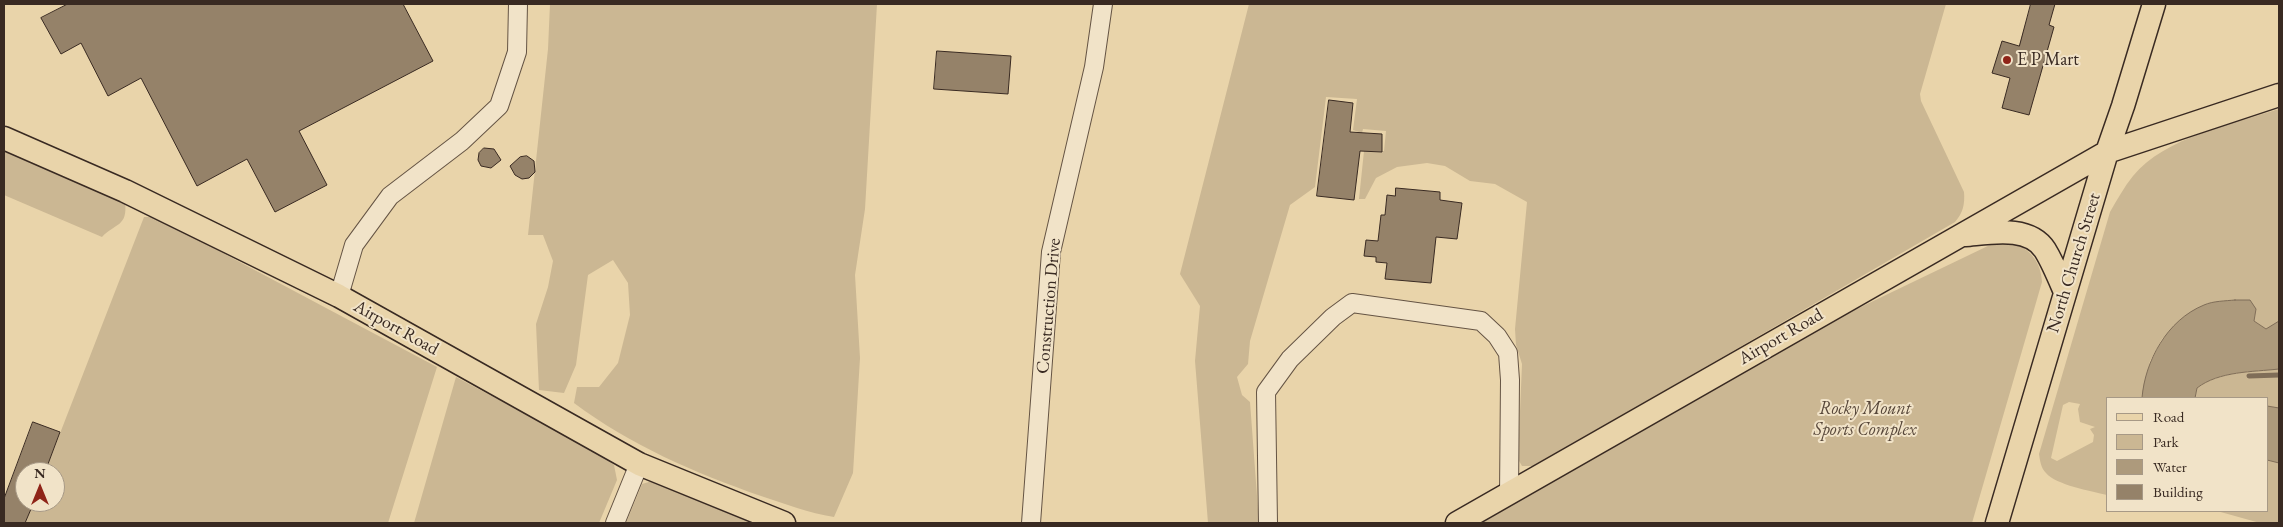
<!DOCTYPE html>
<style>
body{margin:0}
#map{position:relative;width:2283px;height:527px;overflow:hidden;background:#e9d4aa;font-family:"EB Garamond",serif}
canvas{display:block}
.frame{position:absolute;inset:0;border:5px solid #392a22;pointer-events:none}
.legend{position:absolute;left:2106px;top:397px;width:162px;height:115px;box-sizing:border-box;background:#f1e3c8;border:1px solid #a79986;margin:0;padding:6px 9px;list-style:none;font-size:15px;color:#392a22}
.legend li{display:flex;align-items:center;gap:10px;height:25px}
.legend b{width:25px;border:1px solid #a79986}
.north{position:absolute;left:15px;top:462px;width:50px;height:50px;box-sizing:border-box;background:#f1e3c8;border:1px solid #a79986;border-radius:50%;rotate:0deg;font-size:14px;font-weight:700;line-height:20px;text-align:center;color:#392a22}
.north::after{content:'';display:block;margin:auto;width:18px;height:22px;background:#8f2418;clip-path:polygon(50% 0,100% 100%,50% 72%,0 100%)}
</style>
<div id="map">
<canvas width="2283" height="527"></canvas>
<div class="frame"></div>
<ul class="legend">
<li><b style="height:6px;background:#e9d4aa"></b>Road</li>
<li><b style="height:14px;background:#cbb793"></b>Park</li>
<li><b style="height:14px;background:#ad9a7c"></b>Water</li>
<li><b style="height:14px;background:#958269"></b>Building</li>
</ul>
<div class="north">N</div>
</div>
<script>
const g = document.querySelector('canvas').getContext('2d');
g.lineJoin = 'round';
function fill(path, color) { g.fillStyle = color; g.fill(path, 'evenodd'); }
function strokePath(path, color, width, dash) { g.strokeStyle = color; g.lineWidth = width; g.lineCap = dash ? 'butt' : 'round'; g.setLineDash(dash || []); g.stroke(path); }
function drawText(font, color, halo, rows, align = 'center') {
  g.font = font + ' "EB Garamond",serif'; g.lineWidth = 4; g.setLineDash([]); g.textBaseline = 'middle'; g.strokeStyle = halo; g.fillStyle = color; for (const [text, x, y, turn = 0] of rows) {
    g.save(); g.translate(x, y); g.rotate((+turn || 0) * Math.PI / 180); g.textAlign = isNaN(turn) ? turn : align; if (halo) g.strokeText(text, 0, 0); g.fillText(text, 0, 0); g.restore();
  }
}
const green = new Path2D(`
 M550 4H877L865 209 855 275 860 358 853 473 834 517C809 513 785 504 761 496 695 473 630 445 574 403L577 387H599L618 363 630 315 628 283 613 260 588 275 576 365 564 393 539 390 536 324 548 287 553 261 543 235H528L548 49Z
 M1249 4H1946L1920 94 1921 101 1964 192C1965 204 1963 213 1955 222L1535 466H1522L1518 459 1522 364 1516 345 1515 329 1527 202 1495 184 1470 181 1445 166 1427 163 1397 167 1376 178 1365 199H1359L1364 151H1384L1386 131 1363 129 1362 133 1353 130 1357 99 1326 97 1315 187 1290 205 1250 341 1248 364 1237 377 1242 395 1250 402 1259 523H1208L1195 361 1200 306 1180 274Z
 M2279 109 2278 324 2266 329 2254 321 2256 309 2189 314 2162 339 2150 361 2142 398H2107V495C2091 491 2056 485 2046 473 2041 468 2040 461 2039 454L2110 212C2117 200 2124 187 2133 176 2165 137 2233 124 2279 109ZM2069 402 2080 404 2078 409 2080 422 2095 427 2090 429 2094 435 2093 442 2057 461 2051 458 2063 405Z
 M4 150 125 202C128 227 115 223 102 237L4 195Z
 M144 217H155L437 367 388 523H277L270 522 261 523H25L34 502H55V472H45Z
 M2014 242C2031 251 2041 262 2042 282L1972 523H1477L1813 330 1992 244Z
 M2279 369V408L2267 406V398H2195L2197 388C2219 372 2252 372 2279 369Z
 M456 377 597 452 614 465 617 480 599 523H414Z
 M2267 460 2279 463V523H2260L2217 511H2267Z
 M652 481 756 523H626L642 484Z`);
const water = new Path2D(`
 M2235 300H2250L2256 309 2254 321 2266 329 2279 321V369C2253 372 2219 371 2197 388L2195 398H2142C2145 361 2167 320 2204 305 2213 301 2225 301 2235 300Z
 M2267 406 2279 408V463L2267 460Z`);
const stream = new Path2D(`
 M2249 376 2279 375`);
const building = new Path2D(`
 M68 4H403L433 61 299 131 327 185 275 212 247 159 197 186 141 78 108 96 81 43 61 54 41 18Z
 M2031 4H2055L2049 25 2054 27 2029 115 2002 108 2010 78 1992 73 2002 41 2019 46Z
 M937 51 1011 56 1008 94 934 89Z
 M1329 100 1353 103 1350 132 1382 134V152L1360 151 1354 200 1317 196Z
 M484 148 494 149 501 160 491 168 481 166 478 160 479 153Z
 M527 156 534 161 535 172 529 178 522 179 515 175 510 166 520 157Z
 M1396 188 1440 192V200L1462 203 1457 239 1436 237 1431 283 1385 279 1387 263 1376 262V257L1364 256 1366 240 1378 241 1381 215H1385L1387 195 1395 196Z
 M33 422 60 432 45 472H25V502H34L25 523H4V499Z`);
const minor = new Path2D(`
 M339 296 354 245 390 196 462 141 499 106 517 52 518 4
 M615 523 639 464
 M1031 523 1051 252 1094 67 1103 4
 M1268 523 1266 392 1290 359 1333 317 1352 303 1481 321 1497 336 1508 353 1510 380 1509 494`);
const major = new Path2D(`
 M4 138 125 191 339 296 639 464 784 523
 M1965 235C1990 233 2029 225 2045 250 2053 263 2059 278 2065 292
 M1457 523 2107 152 2279 95
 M1997 523 2107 152 2123 106 2154 4`);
const markers = [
 [2007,60,5,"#8f2418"]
];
const poiNames = [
 ["E P Mart",2017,60]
];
const streetNames = [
 ["North Church Street",2074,263,-73],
 ["Construction Drive",1049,306,-85],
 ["Airport Road",396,328,29],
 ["Airport Road",1781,337,-30]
];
const parkNames = [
 ["Rocky Mount",1865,409],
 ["Sports Complex",1865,430]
];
fill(green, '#cbb793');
fill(water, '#ad9a7c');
strokePath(water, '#7f6d58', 1);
strokePath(stream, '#7f6d58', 5);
fill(building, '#958269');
strokePath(building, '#392a22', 1);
strokePath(minor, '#655444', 20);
strokePath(major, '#392a22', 25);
strokePath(minor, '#f1e3c8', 18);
strokePath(major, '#e9d4aa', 22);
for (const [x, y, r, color] of markers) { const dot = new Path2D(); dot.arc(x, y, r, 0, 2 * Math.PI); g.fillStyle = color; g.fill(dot); strokePath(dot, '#f1e3c8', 2); }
drawText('18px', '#392a22', '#f1e3c8', poiNames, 'left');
drawText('18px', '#392a22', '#f1e3c8', streetNames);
drawText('italic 18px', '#564639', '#f1e3c8', parkNames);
</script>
